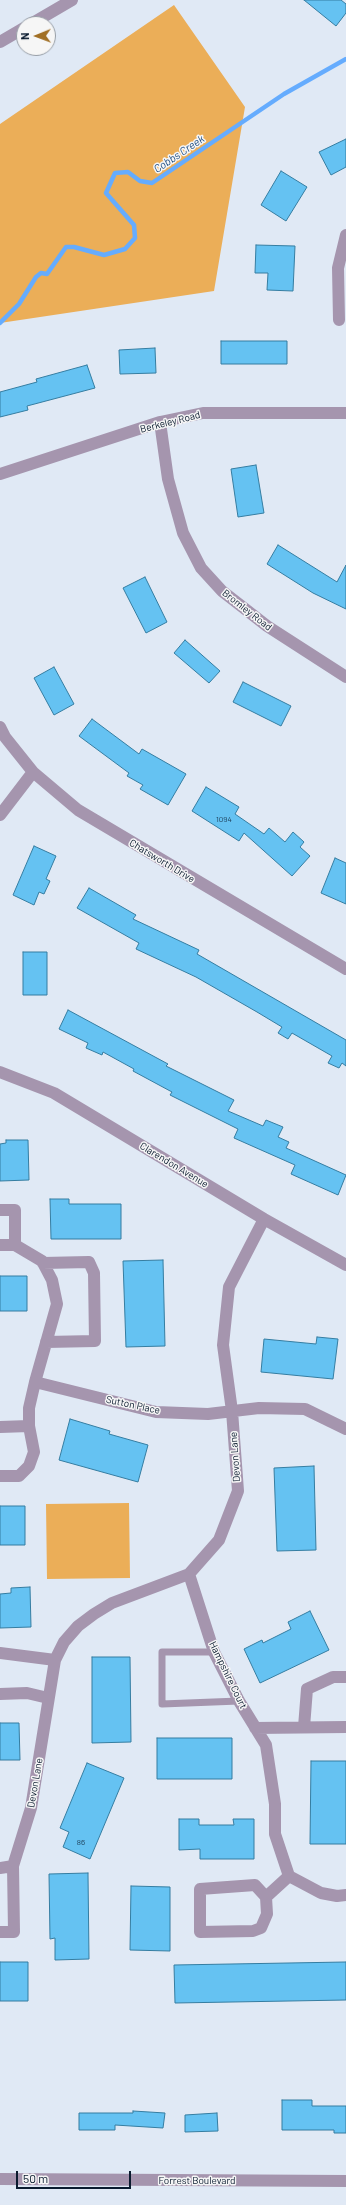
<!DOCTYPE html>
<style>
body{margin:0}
#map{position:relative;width:346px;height:2205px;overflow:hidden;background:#e0e9f5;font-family:Barlow,sans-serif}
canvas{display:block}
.north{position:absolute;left:16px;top:16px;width:40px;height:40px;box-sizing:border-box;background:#f6f6f6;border:1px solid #979ea6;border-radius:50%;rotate:269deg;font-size:11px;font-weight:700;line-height:16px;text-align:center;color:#091a2e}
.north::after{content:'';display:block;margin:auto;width:14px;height:18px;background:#a16f24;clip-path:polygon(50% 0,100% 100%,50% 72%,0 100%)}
.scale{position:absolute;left:16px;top:2171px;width:115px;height:18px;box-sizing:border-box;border:2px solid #091a2e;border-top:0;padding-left:5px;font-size:12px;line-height:14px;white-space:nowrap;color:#091a2e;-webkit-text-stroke:3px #f6f6f6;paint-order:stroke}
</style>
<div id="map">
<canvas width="346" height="2205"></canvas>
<div class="north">N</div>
<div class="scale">50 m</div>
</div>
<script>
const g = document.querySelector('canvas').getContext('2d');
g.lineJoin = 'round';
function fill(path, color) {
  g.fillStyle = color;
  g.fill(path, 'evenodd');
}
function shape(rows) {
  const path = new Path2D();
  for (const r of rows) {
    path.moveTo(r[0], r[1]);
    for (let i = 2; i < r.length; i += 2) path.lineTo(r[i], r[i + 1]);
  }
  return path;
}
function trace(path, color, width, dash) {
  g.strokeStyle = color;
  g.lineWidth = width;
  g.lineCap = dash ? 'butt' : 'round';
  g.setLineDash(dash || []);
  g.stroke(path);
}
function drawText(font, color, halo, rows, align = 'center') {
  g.font = font + ' Barlow,sans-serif';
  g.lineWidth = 3;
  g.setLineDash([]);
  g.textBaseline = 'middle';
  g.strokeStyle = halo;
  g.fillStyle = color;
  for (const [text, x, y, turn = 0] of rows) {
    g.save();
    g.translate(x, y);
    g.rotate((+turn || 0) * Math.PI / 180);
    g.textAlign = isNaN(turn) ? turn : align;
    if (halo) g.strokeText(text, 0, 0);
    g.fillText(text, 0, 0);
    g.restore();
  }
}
fill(shape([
 [174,5,245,107,214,291,0,323,0,124],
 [129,1503,130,1578,47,1579,46,1504]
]), '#ebae58');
trace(shape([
 [0,323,19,304,36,277,41,273,47,274,66,247,74,247,104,255,125,249,135,238,134,225,106,193,115,173,128,172,140,181,152,183,284,94,346,59]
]), '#65acfe', 4.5);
const building = shape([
 [304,0,341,0,346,4,346,13,336,26,304,0],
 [346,139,346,167,331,175,319,152,346,139],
 [281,171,307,187,286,221,261,205,281,171],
 [256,245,295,246,293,291,267,290,268,273,255,273,256,245],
 [221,341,287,341,287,364,221,364,221,341],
 [155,348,156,373,120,374,119,350,155,348],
 [87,365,95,388,27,406,28,410,0,417,0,392,37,382,36,379,87,365],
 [256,465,264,513,238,517,231,469,256,465],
 [278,545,337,582,346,565,346,609,313,593,267,564,278,545],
 [145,577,167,622,146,633,123,588,145,577],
 [185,640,220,671,209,683,174,653,185,640],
 [54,667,74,704,54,715,34,678,54,667],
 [243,682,291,706,281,726,233,702,243,682],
 [92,719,139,754,142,749,186,774,168,805,140,789,143,785,127,776,129,773,79,736,92,719],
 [206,787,239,807,235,814,264,834,269,828,285,842,293,832,304,842,300,847,310,856,292,876,244,833,239,841,192,811,206,787],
 [34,846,56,856,46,879,50,881,44,894,39,892,34,905,13,895,34,846],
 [335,858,346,863,346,904,321,893,335,858],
 [89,888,136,915,133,919,199,950,197,954,346,1040,346,1066,342,1063,339,1068,328,1063,332,1056,292,1033,288,1039,278,1033,282,1027,257,1012,196,977,136,949,139,943,77,908,89,888],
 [23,952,47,952,47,995,23,995,23,952],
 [68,1010,168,1064,166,1066,234,1100,228,1111,263,1126,266,1120,283,1127,278,1137,289,1142,286,1148,346,1175,338,1195,291,1174,295,1165,234,1138,238,1129,170,1095,172,1092,133,1071,134,1069,103,1052,102,1055,86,1048,88,1043,59,1029,68,1010],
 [6,1140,28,1140,29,1180,0,1181,0,1144,6,1143,6,1140],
 [50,1199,69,1199,69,1204,121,1204,121,1239,51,1239,50,1199],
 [163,1260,165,1346,126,1347,123,1261,163,1260],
 [0,1276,27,1276,27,1311,0,1311,0,1276],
 [317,1337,338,1339,333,1379,261,1372,264,1339,316,1344,317,1337],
 [70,1419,110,1431,109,1434,148,1445,138,1482,59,1460,70,1419],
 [314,1466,316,1550,277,1551,274,1468,314,1466],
 [0,1506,25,1506,25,1545,0,1545,0,1506],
 [30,1587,31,1627,0,1628,0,1594,11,1593,11,1588,30,1587],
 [310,1611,329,1650,260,1683,244,1649,262,1640,263,1643,291,1629,288,1622,310,1611],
 [92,1657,130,1657,131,1742,92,1743,92,1657],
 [0,1723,19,1723,20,1760,0,1760,0,1723],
 [157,1738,232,1738,232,1779,157,1779,157,1738],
 [311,1761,346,1761,346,1844,310,1844,311,1761],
 [87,1763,124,1778,90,1859,63,1847,69,1832,60,1828,87,1763],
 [179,1819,199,1819,199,1825,234,1825,233,1819,254,1819,254,1859,200,1859,200,1849,179,1850,179,1819],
 [88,1873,89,1959,55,1960,55,1938,50,1939,49,1874,88,1873],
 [131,1886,170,1887,170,1951,130,1950,131,1886],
 [0,1962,28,1962,28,2001,0,2001,0,1962],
 [346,1962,346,2000,175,2003,174,1965,346,1962],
 [282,2100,312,2100,312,2106,346,2106,346,2133,334,2133,334,2130,282,2130,282,2100],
 [133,2111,165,2113,163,2128,115,2125,115,2130,79,2130,79,2113,133,2113,133,2111],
 [217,2113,218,2131,185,2132,185,2115,217,2113]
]);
fill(building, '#65c2f2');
trace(building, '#357da1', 1);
trace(shape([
 [214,1652,162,1652,162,1704,239,1701]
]), '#a595ae', 7);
trace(shape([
 [31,24,72,0],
 [0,42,24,28],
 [339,320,338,268,346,235],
 [160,422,168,479,183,533,201,568,222,591,267,626,346,677],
 [0,474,160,422,203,413,346,413],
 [0,727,5,737,33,772,78,810,346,969],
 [0,815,33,772],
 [0,1072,54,1093,264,1219,346,1265],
 [0,1210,15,1210,15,1245],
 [0,1245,15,1245,42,1261,52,1280,57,1304,35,1382,156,1412,208,1414,259,1408,305,1409,346,1429],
 [43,1263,89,1262,94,1273,95,1341,46,1342],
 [0,1427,29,1426],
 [0,1476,19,1476,29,1466,34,1452,29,1426,29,1408,35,1382],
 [189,1574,214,1652,239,1701,266,1745,275,1804,275,1834,289,1876,266,1897,267,1914,261,1928,253,1931,200,1932,200,1889,255,1885,266,1897],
 [0,1653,55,1660],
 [0,1694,27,1693,48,1698],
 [304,1727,307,1689,333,1677,346,1677],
 [255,1728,346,1727],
 [0,1868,13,1866],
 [289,1876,321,1893,337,1896,346,1895],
 [0,1932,14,1932,13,1866,31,1808,55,1660,64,1642,78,1626,94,1614,112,1603,189,1574,219,1540,238,1491,232,1411,223,1345,229,1287,264,1219],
 [0,2179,346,2181]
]), '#a595ae', 12);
drawText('8px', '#20445f', null, [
 ["1094",224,819],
 ["86",81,1842]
]);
drawText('10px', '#091a2e', '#f6f6f6', [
 ["Berkeley Road",170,422,-14],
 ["Bromley Road",247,610,38],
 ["Chatsworth Drive",162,861,31],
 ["Clarendon Avenue",174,1165,31],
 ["Sutton Place",133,1405,12],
 ["Devon Lane",235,1457,-94],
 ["Hampshire Court",228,1675,64],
 ["Devon Lane",35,1783,-80],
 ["Forrest Boulevard",197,2181]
]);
drawText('italic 11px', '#1c4c81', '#f6f6f6', [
 ["Cobbs Creek",179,154,-34]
]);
</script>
